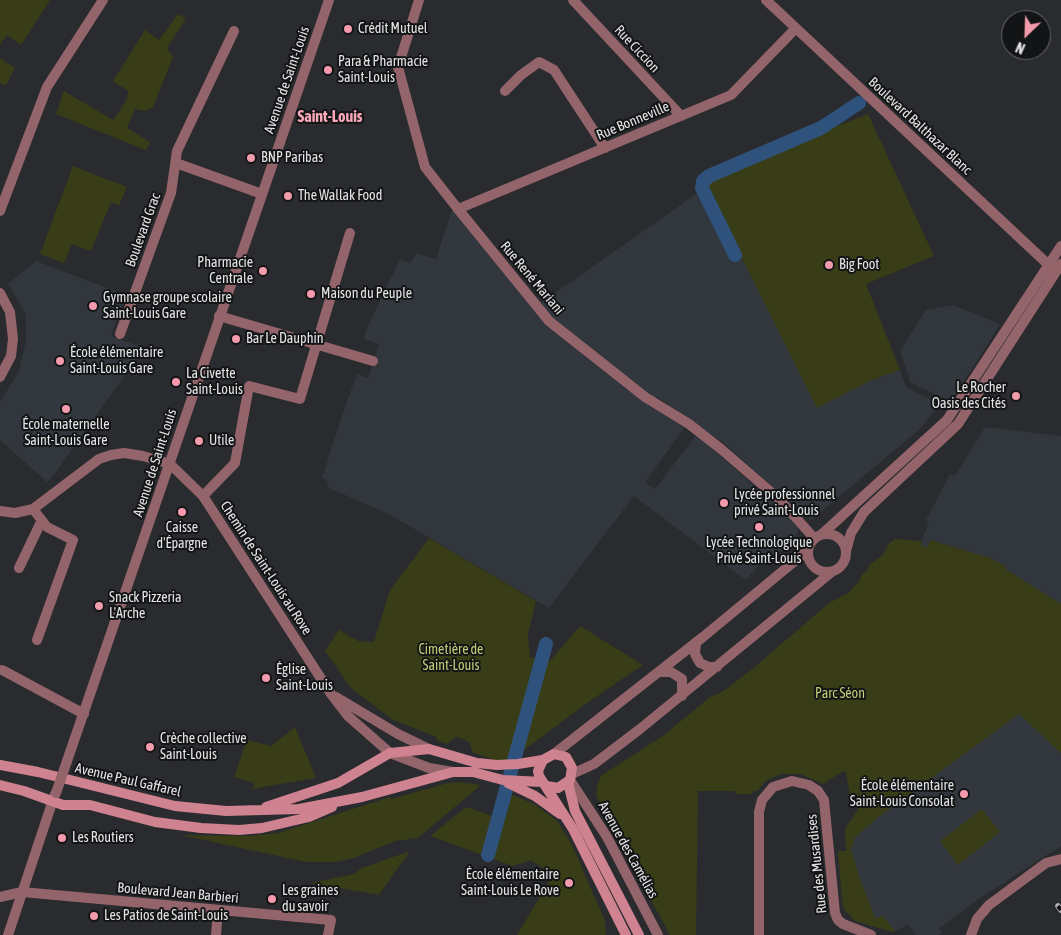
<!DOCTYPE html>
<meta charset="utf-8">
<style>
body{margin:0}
#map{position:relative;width:1061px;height:935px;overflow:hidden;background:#292b2e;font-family:"Asap Condensed",sans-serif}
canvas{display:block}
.north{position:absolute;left:1001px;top:10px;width:50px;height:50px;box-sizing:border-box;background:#131415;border:1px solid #666769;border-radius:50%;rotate:204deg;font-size:14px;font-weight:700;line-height:20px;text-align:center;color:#e3e4e6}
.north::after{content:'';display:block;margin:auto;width:18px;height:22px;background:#f39aac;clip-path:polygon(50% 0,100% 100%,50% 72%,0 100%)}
</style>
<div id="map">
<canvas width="1061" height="935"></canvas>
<div class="north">N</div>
</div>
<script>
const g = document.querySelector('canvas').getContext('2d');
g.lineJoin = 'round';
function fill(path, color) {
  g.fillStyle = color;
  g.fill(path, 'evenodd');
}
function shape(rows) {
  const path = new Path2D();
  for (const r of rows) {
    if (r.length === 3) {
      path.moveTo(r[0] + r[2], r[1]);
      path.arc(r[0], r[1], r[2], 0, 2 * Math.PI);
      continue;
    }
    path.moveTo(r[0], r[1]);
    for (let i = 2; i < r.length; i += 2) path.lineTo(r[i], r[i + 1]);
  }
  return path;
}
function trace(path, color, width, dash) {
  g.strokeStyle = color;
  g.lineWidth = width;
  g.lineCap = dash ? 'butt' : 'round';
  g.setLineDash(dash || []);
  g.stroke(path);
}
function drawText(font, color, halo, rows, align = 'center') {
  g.font = font + ' "Asap Condensed",sans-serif';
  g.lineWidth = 4;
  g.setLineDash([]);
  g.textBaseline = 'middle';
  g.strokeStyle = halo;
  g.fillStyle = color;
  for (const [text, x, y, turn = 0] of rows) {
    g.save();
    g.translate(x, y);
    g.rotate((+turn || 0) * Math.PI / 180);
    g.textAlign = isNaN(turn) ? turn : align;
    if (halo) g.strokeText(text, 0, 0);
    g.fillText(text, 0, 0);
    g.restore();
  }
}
fill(shape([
 [706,187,817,407,872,380,900,370,906,387,940,405,919,430,811,520,721,441,657,397,654,401,652,399,538,305],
 [453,207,544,321,624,388,686,426,645,482,655,489,696,435,791,518,798,528,797,535,765,565,759,565,746,580,634,496,549,608,389,514,329,488,326,479,322,478,344,410,357,374,368,378,379,344,364,339,366,330,400,259,410,263,417,253,436,259],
 [36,261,126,295,111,336,144,348,54,475,47,482,0,440,0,402,19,371,26,340,26,315,8,284],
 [953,305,1000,324,951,402,910,382,900,351,926,310],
 [985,427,1061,436,1061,604,1007,570,1004,565,990,558,931,540,928,548,920,545,929,522,926,520,950,474,955,476],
 [955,664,1024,717,1061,753,1061,846,980,898,939,928,942,932,938,935,916,935,908,925,892,932,855,921,843,908,838,851,846,851,845,829]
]), '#31373d');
fill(shape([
 [0,0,50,0,21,45,7,35,0,45],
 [178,14,186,18,167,48,173,57,153,107,145,111,135,109,127,128,150,142,146,150,56,114,64,91,113,120,127,99,128,91,113,81,145,30,159,40],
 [0,58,15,68,6,85,0,83],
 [868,114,934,256,866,284,900,370,872,380,817,408,704,183,760,156],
 [73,166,127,187,119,205,111,202,91,251,72,244,64,263,40,254],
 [429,538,536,601,528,634,530,657,549,662,580,626,643,665,587,703,519,754,506,761,494,760,472,752,470,743,461,738,455,737,447,744,436,740,437,737,393,720,351,688,325,651,339,630,358,641,374,642,390,590],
 [896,539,922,541,921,545,928,548,930,540,990,558,1004,565,1007,570,1061,604,1061,753,1019,714,877,818,855,838,851,849,861,882,876,919,882,915,895,931,892,932,855,921,843,908,838,851,846,851,845,829,862,804,850,796,846,772,843,771,823,784,800,774,780,774,766,781,757,791,752,791,752,794,735,794,735,791,698,791,696,935,670,935,623,849,596,795,598,782,602,775,663,736,710,697,722,692,750,671,829,603,848,593,861,579,860,577,869,568,868,567,883,554,890,542],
 [295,727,316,778,252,789,254,783,234,777,247,740,271,746],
 [459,782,481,785,418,838,395,841,354,858,336,862,306,862,180,835,248,836,278,833,390,797,391,799,448,783],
 [508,793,534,804,557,821,572,845,605,921,606,935,517,935,553,875,531,860,513,866,430,836,466,807,501,819],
 [982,809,1000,832,958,865,940,841],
 [410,851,379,895,310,883,354,874,362,868]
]), '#383d17');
trace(shape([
 [735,255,702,188,703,181,709,176,821,128,859,103],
 [488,855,546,644]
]), '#2f527c', 14);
trace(shape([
 [458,209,549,321,645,397,689,424,721,449,779,499,814,538]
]), '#94646b', 10);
trace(shape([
 [419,0,398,67,425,167,458,209,731,95,796,28],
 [573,0,681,116],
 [766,0,1054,270],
 [505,91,521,75,539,62,554,70,605,148],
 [176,163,262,194],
 [0,211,47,87,103,0],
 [0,293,10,312,13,339,11,356,0,377],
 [219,316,373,361],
 [120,334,171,193,177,151,234,31],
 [203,496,235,463,249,386,300,399,350,233],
 [33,509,47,527,73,540,37,640],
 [0,511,15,513,33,509,99,459,111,455,124,453,143,456,170,464],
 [19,568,41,522],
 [2,670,84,714],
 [570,780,607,837,658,935],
 [0,897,22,892,331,920,328,935],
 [216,935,218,910],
 [759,935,759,812,762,800,773,787,792,781,809,785,818,791,824,800,835,913,838,920,843,924,871,935],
 [971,935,977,919,989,905,1046,863,1061,859]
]), '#94646b', 10);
trace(shape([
 [170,464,203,496,331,694,348,716,390,753,429,768,453,772],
 [827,553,19],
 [821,535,947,420,1061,246],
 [846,551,851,533,864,512,958,424,1061,264],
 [696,642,695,654,700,663,709,667,717,667],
 [660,672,671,672,682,679,682,696],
 [336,697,398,734,429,749],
 [554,754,703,637,807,551],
 [67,761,329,0],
 [572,774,594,764,640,729,833,571],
 [8,935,55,794]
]), '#94646b', 10);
trace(shape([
 [543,760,538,771,539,776,573,829,626,935],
 [0,765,38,772,175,806,226,811,299,809,362,797,453,772,473,772,503,780,542,782],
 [508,783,535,796,560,814],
 [568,783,575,811,639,935],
 [0,785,24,791,63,805,90,805,155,822,201,828,239,830,262,828,309,817,332,807],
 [266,807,338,783,390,753,429,749,477,763,497,765,518,764,543,760,554,754,566,757,572,768,570,780,558,788,547,786]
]), '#cf828f', 10);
const rail = shape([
 [1058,906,1061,910]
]);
trace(rail, '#b5b6b8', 5.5);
trace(rail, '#131415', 4, [11]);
trace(shape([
 [56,793,67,761]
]), '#94646b', 10);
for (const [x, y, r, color] of [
 [348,29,5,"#f39aac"],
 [328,70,5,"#f39aac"],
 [251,158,5,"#f39aac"],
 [288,196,5,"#f39aac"],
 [829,265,5,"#f39aac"],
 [263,271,5,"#f39aac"],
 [311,294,5,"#f39aac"],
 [93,306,5,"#f39aac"],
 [236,339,5,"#f39aac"],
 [60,361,5,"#f39aac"],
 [176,382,5,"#f39aac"],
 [1016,396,5,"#f39aac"],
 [66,409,5,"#f39aac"],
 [199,441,5,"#f39aac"],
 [724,503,5,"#f39aac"],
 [182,512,5,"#f39aac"],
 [759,527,5,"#f39aac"],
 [99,606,5,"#f39aac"],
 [266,678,5,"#f39aac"],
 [150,747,5,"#f39aac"],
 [964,794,5,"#f39aac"],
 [62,838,5,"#f39aac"],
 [569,883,5,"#f39aac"],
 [272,899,5,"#f39aac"],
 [94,916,5,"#f39aac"]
]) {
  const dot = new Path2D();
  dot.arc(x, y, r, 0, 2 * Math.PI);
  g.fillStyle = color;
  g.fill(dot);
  trace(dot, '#131415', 2);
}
drawText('14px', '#e3e4e6', '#131415', [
 ["Crédit Mutuel",358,29],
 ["Para & Pharmacie",338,62],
 ["Saint-Louis",338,78],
 ["BNP Paribas",261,158],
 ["The Wallak Food",298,196],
 ["Pharmacie",253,263,"right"],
 ["Centrale",253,279,"right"],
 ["Big Foot",839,265],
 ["Maison du Peuple",321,294],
 ["Gymnase groupe scolaire",103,298],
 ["Saint-Louis Gare",103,314],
 ["Bar Le Dauphin",246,339],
 ["École élémentaire",70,353],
 ["Saint-Louis Gare",70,369],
 ["La Civette",186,374],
 ["Saint-Louis",186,390],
 ["Le Rocher",1006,388,"right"],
 ["Oasis des Cités",1006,404,"right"],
 ["École maternelle",66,425,"center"],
 ["Saint-Louis Gare",66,441,"center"],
 ["Utile",209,441],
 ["Lycée professionnel",734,495],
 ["privé Saint-Louis",734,511],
 ["Caisse",182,528,"center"],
 ["d'Épargne",182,544,"center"],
 ["Lycée Technologique",759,543,"center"],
 ["Privé Saint-Louis",759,559,"center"],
 ["Snack Pizzeria",109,598],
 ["L'Arche",109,614],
 ["Église",276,670],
 ["Saint-Louis",276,686],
 ["Crèche collective",160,739],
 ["Saint-Louis",160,755],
 ["École élémentaire",954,786,"right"],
 ["Saint-Louis Consolat",954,802,"right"],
 ["Les Routiers",72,838],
 ["École élémentaire",559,875,"right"],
 ["Saint-Louis Le Rove",559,891,"right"],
 ["Les graines",282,891],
 ["du savoir",282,907],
 ["Les Patios de Saint-Louis",104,916]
], 'left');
drawText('14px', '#e3e4e6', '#131415', [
 ["Rue Ciccion",637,49,47],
 ["Avenue de Saint-Louis",287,80,-71],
 ["Rue Bonneville",633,121,-23],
 ["Boulevard Balthazar Blanc",920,126,43],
 ["Boulevard Grac",143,230,-70],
 ["Rue René Mariani",532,278,50],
 ["Avenue de Saint-Louis",155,463,-72],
 ["Chemin de Saint-Louis au Rove",266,568,57],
 ["Avenue Paul Gaffarel",128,780,13],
 ["Avenue des Camélias",628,850,61],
 ["Rue des Musardises",817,864,-96],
 ["Boulevard Jean Barbieri",178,893,5]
]);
drawText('14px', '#c1cd77', '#131415', [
 ["Cimetière de",451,650],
 ["Saint-Louis",451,666],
 ["Parc Séon",840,694]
]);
drawText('bold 16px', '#faa7b7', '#131415', [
 ["Saint-Louis",330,117]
]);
</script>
